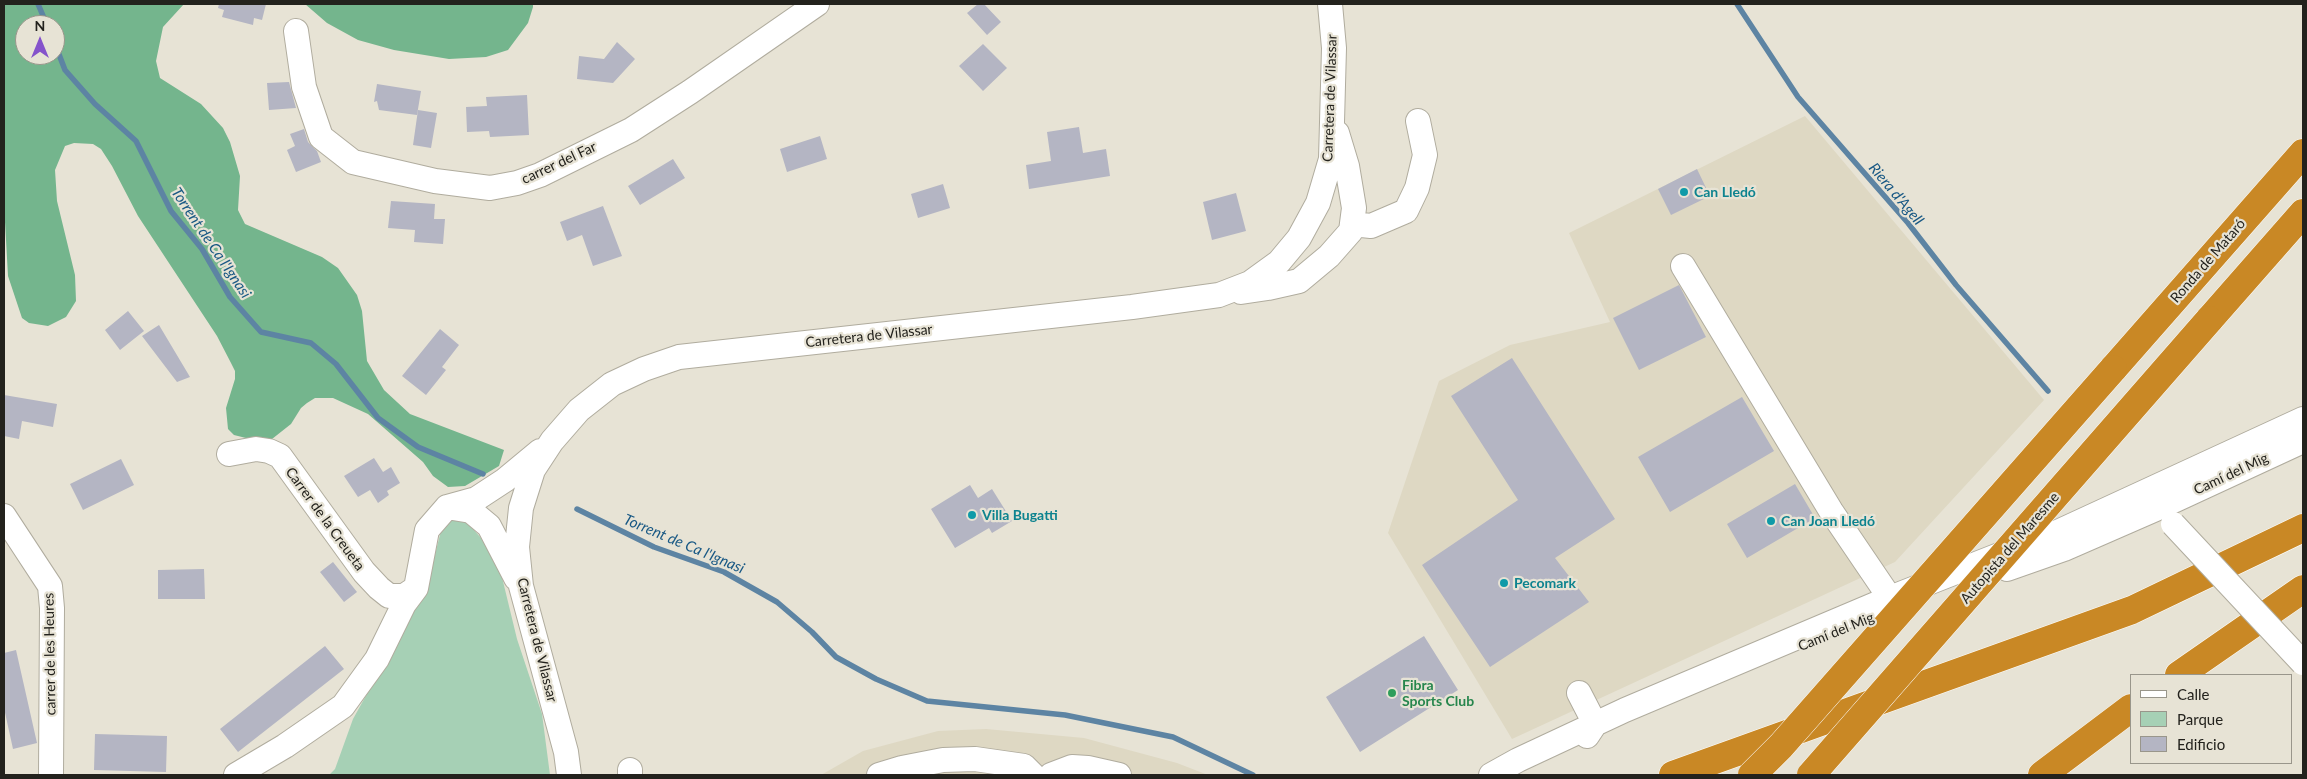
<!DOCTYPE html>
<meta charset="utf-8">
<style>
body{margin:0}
#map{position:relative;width:2307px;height:779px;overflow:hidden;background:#e7e3d5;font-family:Lato,sans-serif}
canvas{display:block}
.frame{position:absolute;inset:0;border:5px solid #23221d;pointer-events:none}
.legend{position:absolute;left:2130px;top:674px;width:162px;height:90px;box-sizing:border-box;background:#e7e3d5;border:1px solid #99968b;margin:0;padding:6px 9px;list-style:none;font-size:15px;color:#23221d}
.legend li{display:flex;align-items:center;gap:10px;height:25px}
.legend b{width:25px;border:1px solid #99968b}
.north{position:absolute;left:15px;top:15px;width:50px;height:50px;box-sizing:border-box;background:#e7e3d5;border:1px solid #99968b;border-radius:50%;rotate:0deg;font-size:14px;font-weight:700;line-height:20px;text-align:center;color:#23221d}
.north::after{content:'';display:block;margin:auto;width:18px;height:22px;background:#8553cb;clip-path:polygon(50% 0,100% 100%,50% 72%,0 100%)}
</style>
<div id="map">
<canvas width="2307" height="779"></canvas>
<div class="frame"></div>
<ul class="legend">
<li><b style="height:6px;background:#fff"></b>Calle</li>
<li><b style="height:14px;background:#a6d0b5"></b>Parque</li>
<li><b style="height:14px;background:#b4b5c3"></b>Edificio</li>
</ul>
<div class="north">N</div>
</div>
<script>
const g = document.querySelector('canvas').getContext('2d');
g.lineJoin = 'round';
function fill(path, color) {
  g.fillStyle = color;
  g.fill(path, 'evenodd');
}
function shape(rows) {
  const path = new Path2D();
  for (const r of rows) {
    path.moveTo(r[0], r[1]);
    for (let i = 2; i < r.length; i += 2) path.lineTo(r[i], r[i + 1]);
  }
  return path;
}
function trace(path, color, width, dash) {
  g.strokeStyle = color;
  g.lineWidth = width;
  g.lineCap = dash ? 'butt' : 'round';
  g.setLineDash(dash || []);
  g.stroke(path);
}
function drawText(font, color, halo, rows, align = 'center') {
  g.font = font + ' Lato,sans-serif';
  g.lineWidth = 4.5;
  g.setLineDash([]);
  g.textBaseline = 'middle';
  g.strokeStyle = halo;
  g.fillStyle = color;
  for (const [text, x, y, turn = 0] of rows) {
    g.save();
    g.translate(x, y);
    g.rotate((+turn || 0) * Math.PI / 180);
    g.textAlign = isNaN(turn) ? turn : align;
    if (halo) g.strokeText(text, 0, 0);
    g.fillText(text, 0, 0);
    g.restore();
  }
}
fill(shape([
 [1805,116,2044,400,1895,562,1512,739,1388,533,1439,381,1510,345,1610,322,1569,233],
 [986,729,1084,738,1177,763,1208,775,821,775,863,751,938,731]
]), '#ded8c3');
fill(shape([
 [452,517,466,521,481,538,500,569,517,639,542,714,550,775,329,775,335,769,353,719,427,586,442,527]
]), '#a6d0b5');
fill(shape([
 [4,4,184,4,163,27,156,61,160,78,201,104,223,128,230,142,240,176,238,210,245,224,322,257,338,268,357,295,362,311,367,361,384,390,410,414,504,450,499,466,465,486,448,487,433,476,423,462,368,414,333,398,315,398,307,403,301,408,291,424,272,439,254,440,234,435,228,429,226,408,235,379,235,371,231,363,217,336,138,216,112,166,101,149,93,144,74,143,65,146,55,170,57,201,75,275,76,301,66,317,48,326,29,323,22,318,8,276,4,204],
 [25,25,55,25,55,55,25,55],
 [305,4,533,4,533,7,528,23,508,50,486,57,449,59,394,50,358,40,327,23]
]), '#74b58d');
trace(shape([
 [38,4,47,25],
 [1737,4,1798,97,1908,223,1956,285,2048,391],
 [55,44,65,70,95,104,136,141,171,211,202,249,230,297,261,332,311,343,336,364,378,418,418,447,483,474],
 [577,509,654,547,724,572,777,602,812,632,836,657,876,679,927,701,1065,715,1173,737,1253,775]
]), '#5d84a3', 5.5);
fill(shape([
 [219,4,266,4,262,20,254,18,253,25,222,17,224,10,218,8],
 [978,4,984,4,1001,22,987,35,967,13],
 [617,42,635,59,613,83,577,79,579,56,604,59],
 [983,44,1007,68,983,91,959,66],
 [289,82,296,108,269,110,267,83],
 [377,84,421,91,417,115,379,110,377,101,374,102],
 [527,95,529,135,490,137,489,131,467,132,466,107,487,106,486,97],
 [418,110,437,113,431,148,413,145],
 [1079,127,1083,153,1106,149,1110,176,1029,189,1026,165,1051,161,1047,132],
 [304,129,308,142,317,151,321,162,296,172,287,150,295,146,290,134],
 [820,136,827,159,787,172,780,149],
 [673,159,685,178,640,205,628,186],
 [1697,169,1710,196,1671,215,1658,189],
 [943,184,950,208,918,218,911,194],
 [1236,193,1246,231,1212,240,1203,202],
 [391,201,435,204,434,219,445,219,443,244,414,242,415,230,388,228],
 [603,206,622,256,593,266,582,235,567,241,560,222],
 [1679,285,1706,337,1639,370,1613,318],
 [128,311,144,331,120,350,105,330],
 [159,325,190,377,177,382,142,336],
 [440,329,459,345,442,367,446,370,426,395,402,376],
 [1512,358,1615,519,1555,558,1589,602,1490,667,1422,565,1518,500,1451,396],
 [4,395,57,404,53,427,22,421,19,439,4,436],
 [1742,397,1774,451,1670,512,1638,457],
 [374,458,383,472,391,467,400,483,387,491,389,495,378,503,370,490,358,497,344,476],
 [121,459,134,485,83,510,70,484],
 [1795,484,1815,518,1747,558,1727,524],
 [970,485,978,498,992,489,1012,521,992,533,989,528,955,548,931,509],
 [333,562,357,592,344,602,320,572],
 [204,569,205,599,158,599,158,570],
 [1424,636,1458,690,1360,752,1326,697],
 [325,646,344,669,238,752,220,729],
 [16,650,37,743,13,749,4,708,4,653],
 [95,734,167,736,166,772,94,770]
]), '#b4b5c3');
const minor = shape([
 [296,31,304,87,321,137,353,162,435,181,490,188,517,183,540,175,631,130,690,92,817,4],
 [1352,224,1371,226,1406,211,1417,188,1425,155,1418,121],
 [1683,266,1831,511,1890,598],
 [1241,292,1268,288,1299,281,1329,256,1351,231,1354,208,1347,166,1337,133],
 [229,454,256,449,269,451,280,456,364,572,379,588,389,596,404,596,416,588],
 [447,507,476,499,505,480,540,451],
 [447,507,471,511,489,526,516,578],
 [4,516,50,586,52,608,51,775],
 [2007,569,2064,549,2158,508,2303,441],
 [1579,693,1595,724,1587,736],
 [236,775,285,746,343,706,377,659,404,604,416,588,427,530,447,507],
 [569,775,566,752,521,586,517,547,521,508,533,470,552,441,579,410,612,384,644,369,679,357,1132,307,1219,295,1250,283,1279,262,1299,238,1318,203,1331,159,1334,48,1330,4],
 [630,775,630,770],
 [879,775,902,768,943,760,975,759,1024,766,1033,775],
 [1051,775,1072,767,1088,768,1119,775],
 [1491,775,1518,760,1625,710,1890,598,2060,531,2303,419]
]);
const highway = shape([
 [2209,320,2303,213],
 [2113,369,2303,153],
 [2179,675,2303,589],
 [1673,775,2132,610,2303,528],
 [2042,775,2131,708]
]);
trace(minor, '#b0ac9e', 26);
trace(highway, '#fff', 29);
trace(minor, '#fff', 24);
trace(highway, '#c98825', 28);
const minorBridge = shape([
 [2173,524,2303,663]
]);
const highwayBridge = shape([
 [1752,775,1781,746,2113,369],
 [1811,775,2209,320]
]);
trace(minorBridge, '#b0ac9e', 26, []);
trace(highwayBridge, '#fff', 29, []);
trace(minorBridge, '#fff', 24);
trace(highwayBridge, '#c98825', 28);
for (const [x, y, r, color] of [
 [1684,192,5,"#0f9aa8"],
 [972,515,5,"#0f9aa8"],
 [1771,521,5,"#0f9aa8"],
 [1504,583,5,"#0f9aa8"],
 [1392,693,5,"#2e9e5b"]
]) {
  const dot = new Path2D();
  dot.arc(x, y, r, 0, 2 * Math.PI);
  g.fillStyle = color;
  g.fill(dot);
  trace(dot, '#e7e3d5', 2);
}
drawText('14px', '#23221d', '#e7e3d5', [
 ["Carretera de Vilassar",1330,98,-88],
 ["carrer del Far",559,163,-25],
 ["Ronda de Mataró",2208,261,-49],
 ["Carretera de Vilassar",869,336,-6],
 ["Camí del Mig",2231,474,-25],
 ["Carrer de la Creueta",325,519,54],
 ["Autopista del Maresme",2010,548,-49],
 ["Camí del Mig",1836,632,-22],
 ["Carretera de Vilassar",537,640,76],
 ["carrer de les Heures",50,654,-91]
]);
drawText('bold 14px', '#0d838f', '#e7e3d5', [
 ["Can Lledó",1694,192],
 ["Villa Bugatti",982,515],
 ["Can Joan Lledó",1781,521],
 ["Pecomark",1514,583]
], 'left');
drawText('bold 14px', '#27864d', '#e7e3d5', [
 ["Fibra",1402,685],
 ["Sports Club",1402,701]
], 'left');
drawText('italic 15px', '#185884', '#e7e3d5', [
 ["Riera d'Agell",1896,194,50],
 ["Torrent de Ca l'Ignasi",211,243,56],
 ["Torrent de Ca l'Ignasi",684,544,23]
]);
</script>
